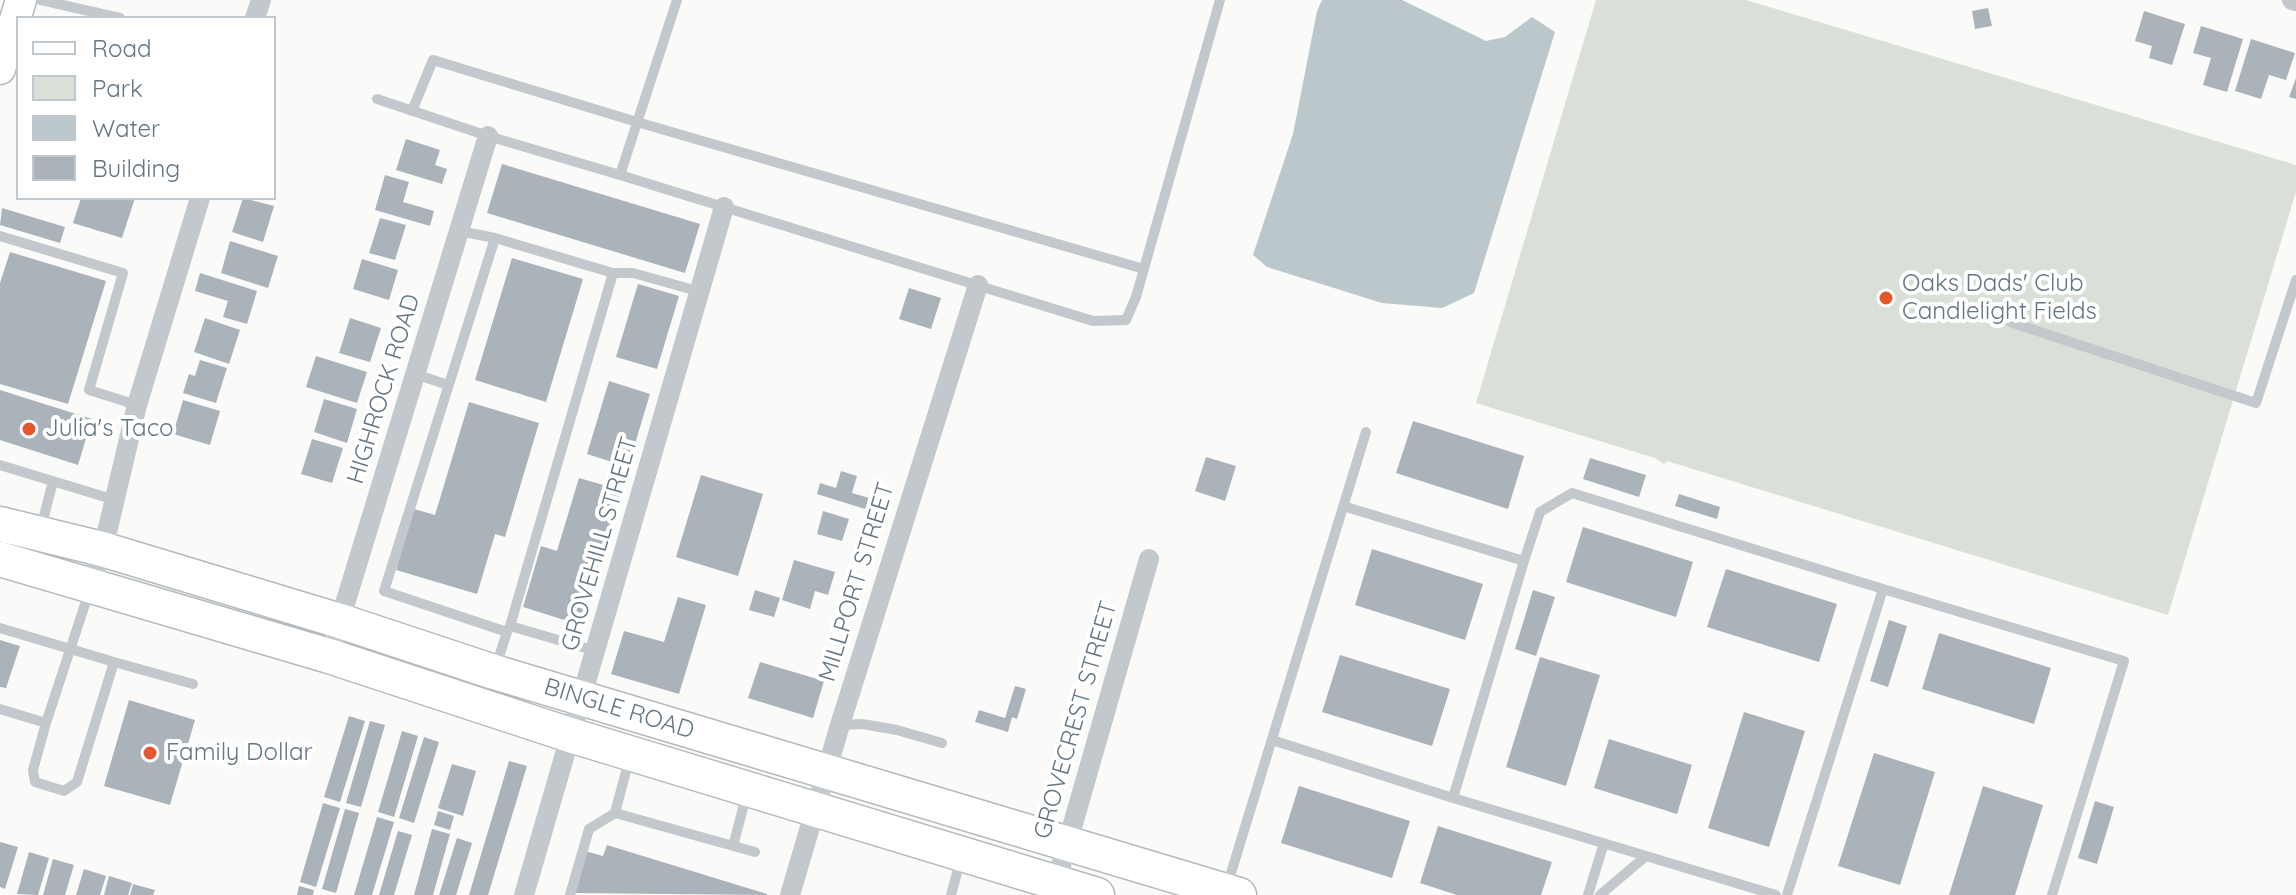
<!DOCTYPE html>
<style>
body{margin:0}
#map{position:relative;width:2296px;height:895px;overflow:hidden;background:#fafaf8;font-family:Quicksand,sans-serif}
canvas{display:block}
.legend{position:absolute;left:16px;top:16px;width:260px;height:184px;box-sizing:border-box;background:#fff;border:2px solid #c1c8cd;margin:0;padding:10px 14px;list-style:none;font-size:24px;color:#657683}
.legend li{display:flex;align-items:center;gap:16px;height:40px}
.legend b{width:40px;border:2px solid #c1c8cd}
</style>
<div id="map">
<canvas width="2296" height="895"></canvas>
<ul class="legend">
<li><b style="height:10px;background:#fff"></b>Road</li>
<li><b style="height:22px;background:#dadfd7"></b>Park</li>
<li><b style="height:22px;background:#bbc7cb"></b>Water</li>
<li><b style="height:22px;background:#aab3b9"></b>Building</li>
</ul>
</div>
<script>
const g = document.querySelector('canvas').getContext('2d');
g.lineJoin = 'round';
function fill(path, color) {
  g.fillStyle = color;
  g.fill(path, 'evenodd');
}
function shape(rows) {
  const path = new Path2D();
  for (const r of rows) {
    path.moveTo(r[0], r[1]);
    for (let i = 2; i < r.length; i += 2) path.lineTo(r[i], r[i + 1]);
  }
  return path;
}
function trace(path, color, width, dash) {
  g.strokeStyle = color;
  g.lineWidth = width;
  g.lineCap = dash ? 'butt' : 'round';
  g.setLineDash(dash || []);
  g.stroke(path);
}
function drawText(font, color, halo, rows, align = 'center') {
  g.font = font + ' Quicksand,sans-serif';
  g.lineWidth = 8;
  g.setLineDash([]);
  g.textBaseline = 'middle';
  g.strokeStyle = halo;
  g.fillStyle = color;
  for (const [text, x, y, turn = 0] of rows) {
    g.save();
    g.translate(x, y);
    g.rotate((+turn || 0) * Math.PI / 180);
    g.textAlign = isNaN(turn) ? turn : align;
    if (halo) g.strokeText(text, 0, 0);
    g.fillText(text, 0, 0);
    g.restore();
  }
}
fill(shape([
 [1596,0,1746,0,2296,165,2296,192,2168,615,1667,461,1664,464,1655,458,1476,403]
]), '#dadfd7');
fill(shape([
 [1322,0,1402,0,1486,41,1505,37,1532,17,1555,32,1474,293,1442,308,1382,303,1267,267,1253,255,1293,134,1317,11]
]), '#bbc7cb');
fill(shape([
 [1988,8,1992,26,1975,29,1972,11],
 [2144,11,2185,24,2172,65,2149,58,2152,46,2135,41],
 [2201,26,2243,39,2227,92,2203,85,2211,58,2193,53],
 [2251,39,2295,53,2286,80,2269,75,2261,99,2235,91],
 [2296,78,2296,99,2289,97],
 [406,139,440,150,435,165,447,169,442,184,396,170],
 [502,164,700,224,685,273,487,213],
 [385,175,409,182,403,202,434,211,430,226,375,210],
 [81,198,135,198,122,238,73,223],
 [243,198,274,206,263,242,232,232],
 [2,208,65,227,60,243,0,225],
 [380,218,406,225,395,260,369,253],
 [230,241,278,256,268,288,221,273],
 [10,252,106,281,68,404,0,384,0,283],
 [512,258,583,279,546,402,475,380],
 [362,259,398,270,389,300,353,289],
 [200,273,257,291,247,324,223,317,228,301,195,291],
 [638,284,679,296,657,369,616,357],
 [909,288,941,298,931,329,899,319],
 [205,318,240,330,229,364,194,352],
 [350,318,381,328,370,362,339,353],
 [316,356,367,372,357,403,306,387],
 [200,360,227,368,216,403,183,393,189,374,195,376],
 [609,381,650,394,628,467,587,454],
 [0,390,92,419,78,465,0,440],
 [324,399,357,409,347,443,314,432],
 [183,400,220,411,210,445,173,434],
 [469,402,539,423,505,537,495,534,477,594,396,570,414,509,435,515],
 [1413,421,1524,456,1508,509,1396,473],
 [312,439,343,448,332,483,301,474],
 [1206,457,1236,466,1225,501,1195,491],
 [1590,458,1646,475,1639,497,1583,479],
 [841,471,857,476,852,493,869,498,865,509,817,494,820,483,836,488],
 [701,475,763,494,738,576,676,557],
 [579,478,621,490,580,625,523,607,541,546,557,551],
 [1679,494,1720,507,1717,519,1675,506],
 [823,511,849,519,842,541,817,534],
 [1583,527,1693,562,1676,617,1566,582],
 [1372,549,1483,584,1465,640,1355,605],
 [794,560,835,572,828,595,815,591,810,609,782,600],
 [1726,569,1837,604,1819,662,1707,627],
 [755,590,780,598,774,617,749,610],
 [1533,590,1555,597,1536,656,1515,649],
 [678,597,706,605,679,694,611,674,624,631,664,642],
 [1889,620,1907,626,1888,687,1870,681],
 [1939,633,2051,668,2034,724,1922,689],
 [0,640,20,646,6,688,0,687],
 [1340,655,1450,689,1432,746,1322,712],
 [1540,657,1600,675,1566,786,1506,767],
 [760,662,824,681,813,718,748,698],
 [1015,686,1026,689,1017,719,1012,717,1008,732,975,722,979,710,1005,718],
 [129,700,195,720,170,805,104,786],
 [1744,712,1805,731,1769,847,1708,828],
 [349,716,365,721,340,802,324,797],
 [370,721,385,725,361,807,346,803],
 [402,731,418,736,394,817,378,812],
 [424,737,439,742,414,823,399,818],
 [1609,739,1692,765,1677,814,1594,788],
 [1874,753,1935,772,1900,885,1838,866],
 [509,761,527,766,488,895,469,895],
 [452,764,476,771,463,816,438,808],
 [1299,786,1410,821,1392,878,1281,843],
 [1983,786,2043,805,2015,895,1949,895],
 [2095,801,2114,807,2097,864,2078,858],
 [323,803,340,808,316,887,300,882],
 [345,809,359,813,336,893,322,889],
 [438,811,454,816,450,830,434,825],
 [377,817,394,822,372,895,354,895],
 [1438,826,1552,862,1541,895,1457,895,1420,883],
 [432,829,450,834,433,895,414,895],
 [398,831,412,835,394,895,379,895],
 [457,838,472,843,456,895,439,895],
 [0,842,18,847,5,889,0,887],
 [607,845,767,894,767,895,572,893,585,851,603,856],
 [29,852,49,858,38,895,17,894],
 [53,859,74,865,65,895,43,895],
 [84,869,106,876,100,895,76,895],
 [109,876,132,883,128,895,104,895],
 [133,884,155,890,153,895,130,895],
 [299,886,314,890,313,895,297,895]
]), '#aab3b9');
const secondary = shape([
 [0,69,21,0]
]);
const primary = shape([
 [0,524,102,549,340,621,494,672,1239,895],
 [0,559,329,656,570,735,1097,895]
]);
trace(secondary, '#b3babf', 33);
trace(primary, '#b5babe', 37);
trace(shape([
 [41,0,120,18],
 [677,0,620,175,1093,321,1126,320,1136,297,1220,0],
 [377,99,488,136,620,175],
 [412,111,433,60,637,122,1144,269],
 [459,231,495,238],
 [0,236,123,273,89,390,137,405],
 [613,273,633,273,701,292],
 [2010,322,2256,403,2296,280],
 [415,374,448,385],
 [0,465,115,500],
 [41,528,53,481],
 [1524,561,1540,512,1572,493,1883,589,1787,895],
 [1883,589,2124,661,2052,895],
 [510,626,507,632,384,591,495,238,613,273,510,626,596,651],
 [0,628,114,662],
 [496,666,507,632],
 [0,709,46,723,89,592],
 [46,723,33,770,35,782,64,791,77,782,114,662,193,684],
 [840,725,862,724,897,730,942,743],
 [1272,740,1453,798,1524,561,1343,506],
 [1453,798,1776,895],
 [615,813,755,852],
 [733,846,747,793],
 [1227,886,1366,432],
 [570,895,589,829,615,813,629,760],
 [951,895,961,858],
 [1588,895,1604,843],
 [1600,895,1646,856]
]), '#c3c8cc', 10);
trace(shape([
 [2292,0,2296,1],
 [255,18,261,0],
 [91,584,108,528,137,405,200,198],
 [329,656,488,136],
 [1054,890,1149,559],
 [524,895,724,207],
 [790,895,840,725,978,285]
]), '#c3c8cc', 20);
trace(secondary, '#fff', 30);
trace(primary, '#fff', 34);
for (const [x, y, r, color] of [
 [1886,298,8,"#e4572e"],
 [29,429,8,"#e4572e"],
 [150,753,8,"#e4572e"]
]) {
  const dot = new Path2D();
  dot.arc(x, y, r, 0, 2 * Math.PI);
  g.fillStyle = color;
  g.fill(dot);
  trace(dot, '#fff', 3);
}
drawText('24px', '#657683', '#fff', [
 ["Oaks Dads' Club",1902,284],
 ["Candlelight Fields",1902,312],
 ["Julia's Taco",45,429],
 ["Family Dollar",166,753]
], 'left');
drawText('24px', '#657683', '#fff', [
 ["HIGHROCK ROAD",384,389,-73],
 ["GROVEHILL STREET",600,544,-74],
 ["MILLPORT STREET",857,582,-73],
 ["BINGLE ROAD",619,709,17],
 ["GROVECREST STREET",1076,720,-74]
]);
</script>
